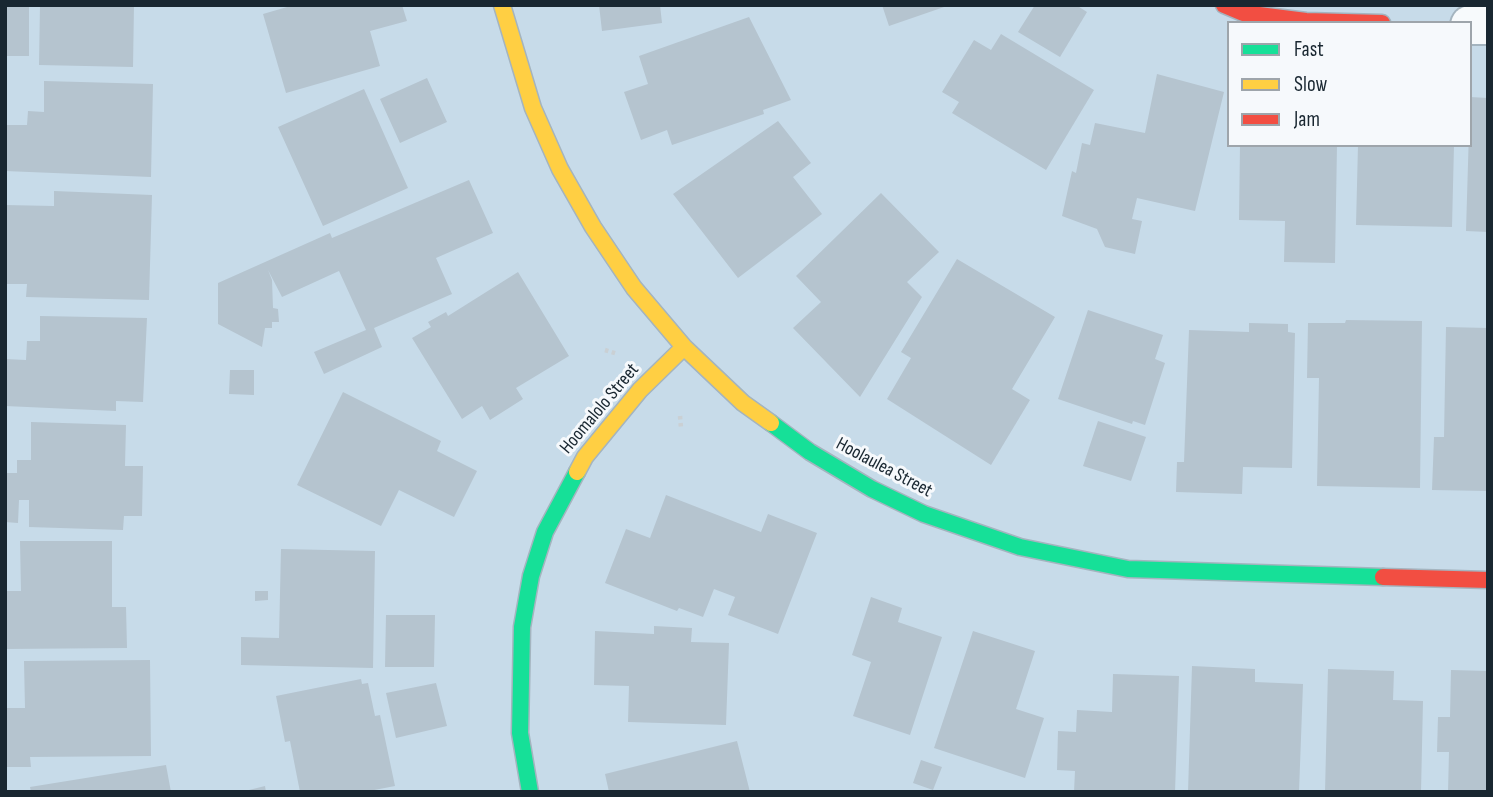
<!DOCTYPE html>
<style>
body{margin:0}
#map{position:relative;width:1493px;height:797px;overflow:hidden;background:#c7dbe9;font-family:"Sofia Sans Condensed",sans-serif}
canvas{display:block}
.frame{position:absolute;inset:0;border:7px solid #192731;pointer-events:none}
.legend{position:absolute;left:1227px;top:21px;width:245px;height:126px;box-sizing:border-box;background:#f6f9fc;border:2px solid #9ea5ab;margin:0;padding:9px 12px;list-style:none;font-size:21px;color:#192731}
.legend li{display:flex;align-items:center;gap:14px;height:35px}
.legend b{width:35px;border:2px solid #9ea5ab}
</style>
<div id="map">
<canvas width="1493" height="797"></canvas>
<div class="frame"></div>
<ul class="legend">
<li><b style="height:9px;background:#16e098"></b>Fast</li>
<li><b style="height:9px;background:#ffcf43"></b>Slow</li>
<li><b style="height:9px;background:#f24e42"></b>Jam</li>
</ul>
</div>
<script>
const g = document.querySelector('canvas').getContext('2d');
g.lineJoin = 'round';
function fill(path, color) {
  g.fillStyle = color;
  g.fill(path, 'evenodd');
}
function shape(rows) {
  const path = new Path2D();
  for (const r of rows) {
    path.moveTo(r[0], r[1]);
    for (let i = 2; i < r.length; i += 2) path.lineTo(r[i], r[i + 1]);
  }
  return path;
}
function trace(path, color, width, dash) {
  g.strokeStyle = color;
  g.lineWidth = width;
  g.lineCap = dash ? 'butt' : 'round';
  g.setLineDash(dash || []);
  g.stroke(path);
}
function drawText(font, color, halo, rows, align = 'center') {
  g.font = font + ' "Sofia Sans Condensed",sans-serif';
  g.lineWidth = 6;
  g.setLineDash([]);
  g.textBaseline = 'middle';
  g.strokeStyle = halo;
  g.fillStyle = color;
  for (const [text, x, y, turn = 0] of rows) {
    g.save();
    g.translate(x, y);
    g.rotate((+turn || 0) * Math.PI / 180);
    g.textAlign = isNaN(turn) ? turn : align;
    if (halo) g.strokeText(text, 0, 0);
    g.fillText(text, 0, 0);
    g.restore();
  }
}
fill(shape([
 [40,5,134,5,133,67,39,65],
 [294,5,402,5,407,21,370,31,380,66,286,93,263,14],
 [599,5,660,5,662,23,602,31],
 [882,5,947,5,947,6,889,26],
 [1035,5,1076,5,1087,12,1060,57,1018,32],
 [5,6,29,7,29,56,5,56],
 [749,17,791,100,763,110,764,114,672,145,667,130,641,140,624,92,648,84,639,56],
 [1001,34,1094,90,1046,170,952,113,959,102,942,92,974,40,991,50],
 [1157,74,1224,92,1195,211,1137,198,1132,219,1142,221,1135,254,1105,247,1097,229,1062,216,1072,171,1076,173,1082,143,1090,145,1095,123,1145,133],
 [427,78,447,122,400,143,380,99],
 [44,81,153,84,151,177,5,171,5,125,27,125,28,111,44,112],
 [364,89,408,188,323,226,278,127],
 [1470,97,1488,98,1488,232,1466,231],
 [778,121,811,163,793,177,822,214,738,278,673,194],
 [1240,145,1337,145,1335,263,1284,262,1285,221,1239,220],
 [1358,145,1454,145,1452,227,1356,225],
 [469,180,493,233,436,258,452,294,374,328,382,347,324,374,314,352,366,330,339,271,282,297,268,270,272,280,273,308,278,309,279,322,272,322,272,328,265,328,262,347,218,324,218,283,330,233,332,238],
 [54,191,152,195,149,300,26,297,27,284,5,284,5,205,54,206],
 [881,193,939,252,907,282,922,297,860,397,793,328,821,302,796,276],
 [957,259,1055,317,1012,389,1030,400,991,465,887,399,911,358,901,352],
 [518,272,569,356,516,388,523,399,490,420,482,406,462,419,412,338,431,327,428,322,446,312,448,316],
 [1088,310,1163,335,1155,359,1165,363,1145,425,1133,421,1132,424,1058,399],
 [40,316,147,318,143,402,116,401,116,411,5,406,5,359,26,360,27,341,40,341],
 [1346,320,1422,321,1420,488,1317,486,1319,378,1307,378,1308,323,1345,323],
 [1249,323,1288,324,1288,332,1295,333,1292,468,1243,467,1242,494,1176,492,1177,462,1184,462,1189,330,1249,332],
 [1446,327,1488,328,1488,491,1432,490,1434,437,1444,437],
 [230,370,254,370,254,395,229,394],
 [343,392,441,441,437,451,477,471,454,517,399,490,381,526,297,485],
 [1098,421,1146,437,1131,481,1083,466],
 [31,422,126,425,125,466,143,466,142,516,124,516,123,530,29,527,29,500,19,500,18,523,5,522,5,473,17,473,17,460,31,460],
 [666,495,761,532,768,514,817,533,778,634,728,615,735,597,714,589,703,617,679,608,677,611,605,583,626,529,650,538],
 [20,541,112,541,112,607,126,607,127,648,5,649,5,591,21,591],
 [281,549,375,551,373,668,241,665,241,637,279,638],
 [255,591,268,591,268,600,255,601],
 [871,597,902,608,898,622,942,637,910,735,853,716,871,662,852,655],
 [386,615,435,615,434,667,385,667],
 [654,626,692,628,691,642,729,643,726,725,628,722,629,686,594,685,595,631,654,634],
 [973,631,1035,651,1016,709,1044,718,1025,778,934,748],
 [150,660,151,756,30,757,31,767,5,767,5,708,25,708,24,661],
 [1192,666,1255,669,1255,682,1303,684,1299,792,1188,792],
 [1328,669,1394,671,1393,700,1423,701,1421,792,1325,792],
 [1451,670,1488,671,1488,792,1448,792,1449,752,1437,752,1438,717,1450,717],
 [1113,674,1179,676,1175,792,1074,792,1075,771,1057,770,1058,731,1076,732,1077,710,1112,712],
 [361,679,362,684,368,683,375,716,380,715,395,786,364,792,300,792,290,741,285,742,276,696],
 [436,683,447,726,396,738,386,693],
 [737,741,750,792,609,792,605,774],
 [921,760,942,767,933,790,913,783],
 [166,765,171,792,31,792,30,787],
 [265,786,266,792,245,792,245,791]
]), '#b5c4cf');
const street = shape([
 [1470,25,1488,25]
]);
const fast = shape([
 [771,423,810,452,872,489,924,514,1020,547,1128,569,1383,577],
 [530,792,520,733,522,627,531,576,545,532,577,472]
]);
const slow = shape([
 [502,5,533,108,560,169,593,227,634,288,684,347,743,403,771,423],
 [577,472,585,457,640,390,684,347]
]);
const jam = shape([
 [1224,5,1243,13,1306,21,1382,23],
 [1383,577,1488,580]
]);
trace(street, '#a4b4bf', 42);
trace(fast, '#a4b4bf', 19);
trace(slow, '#a4b4bf', 19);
trace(jam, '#a4b4bf', 19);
trace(shape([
 [605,350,618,354],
 [680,416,681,428]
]), '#cad0d4', 4.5, [3.5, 3.5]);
trace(street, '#f7fafc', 38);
trace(fast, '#16e098', 16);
trace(slow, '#ffcf43', 16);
trace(jam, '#f24e42', 16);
drawText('19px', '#192731', '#f6f9fc', [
 ["Hoomalolo Street",600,409,-50],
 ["Hoolaulea Street",884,468,28]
]);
</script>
